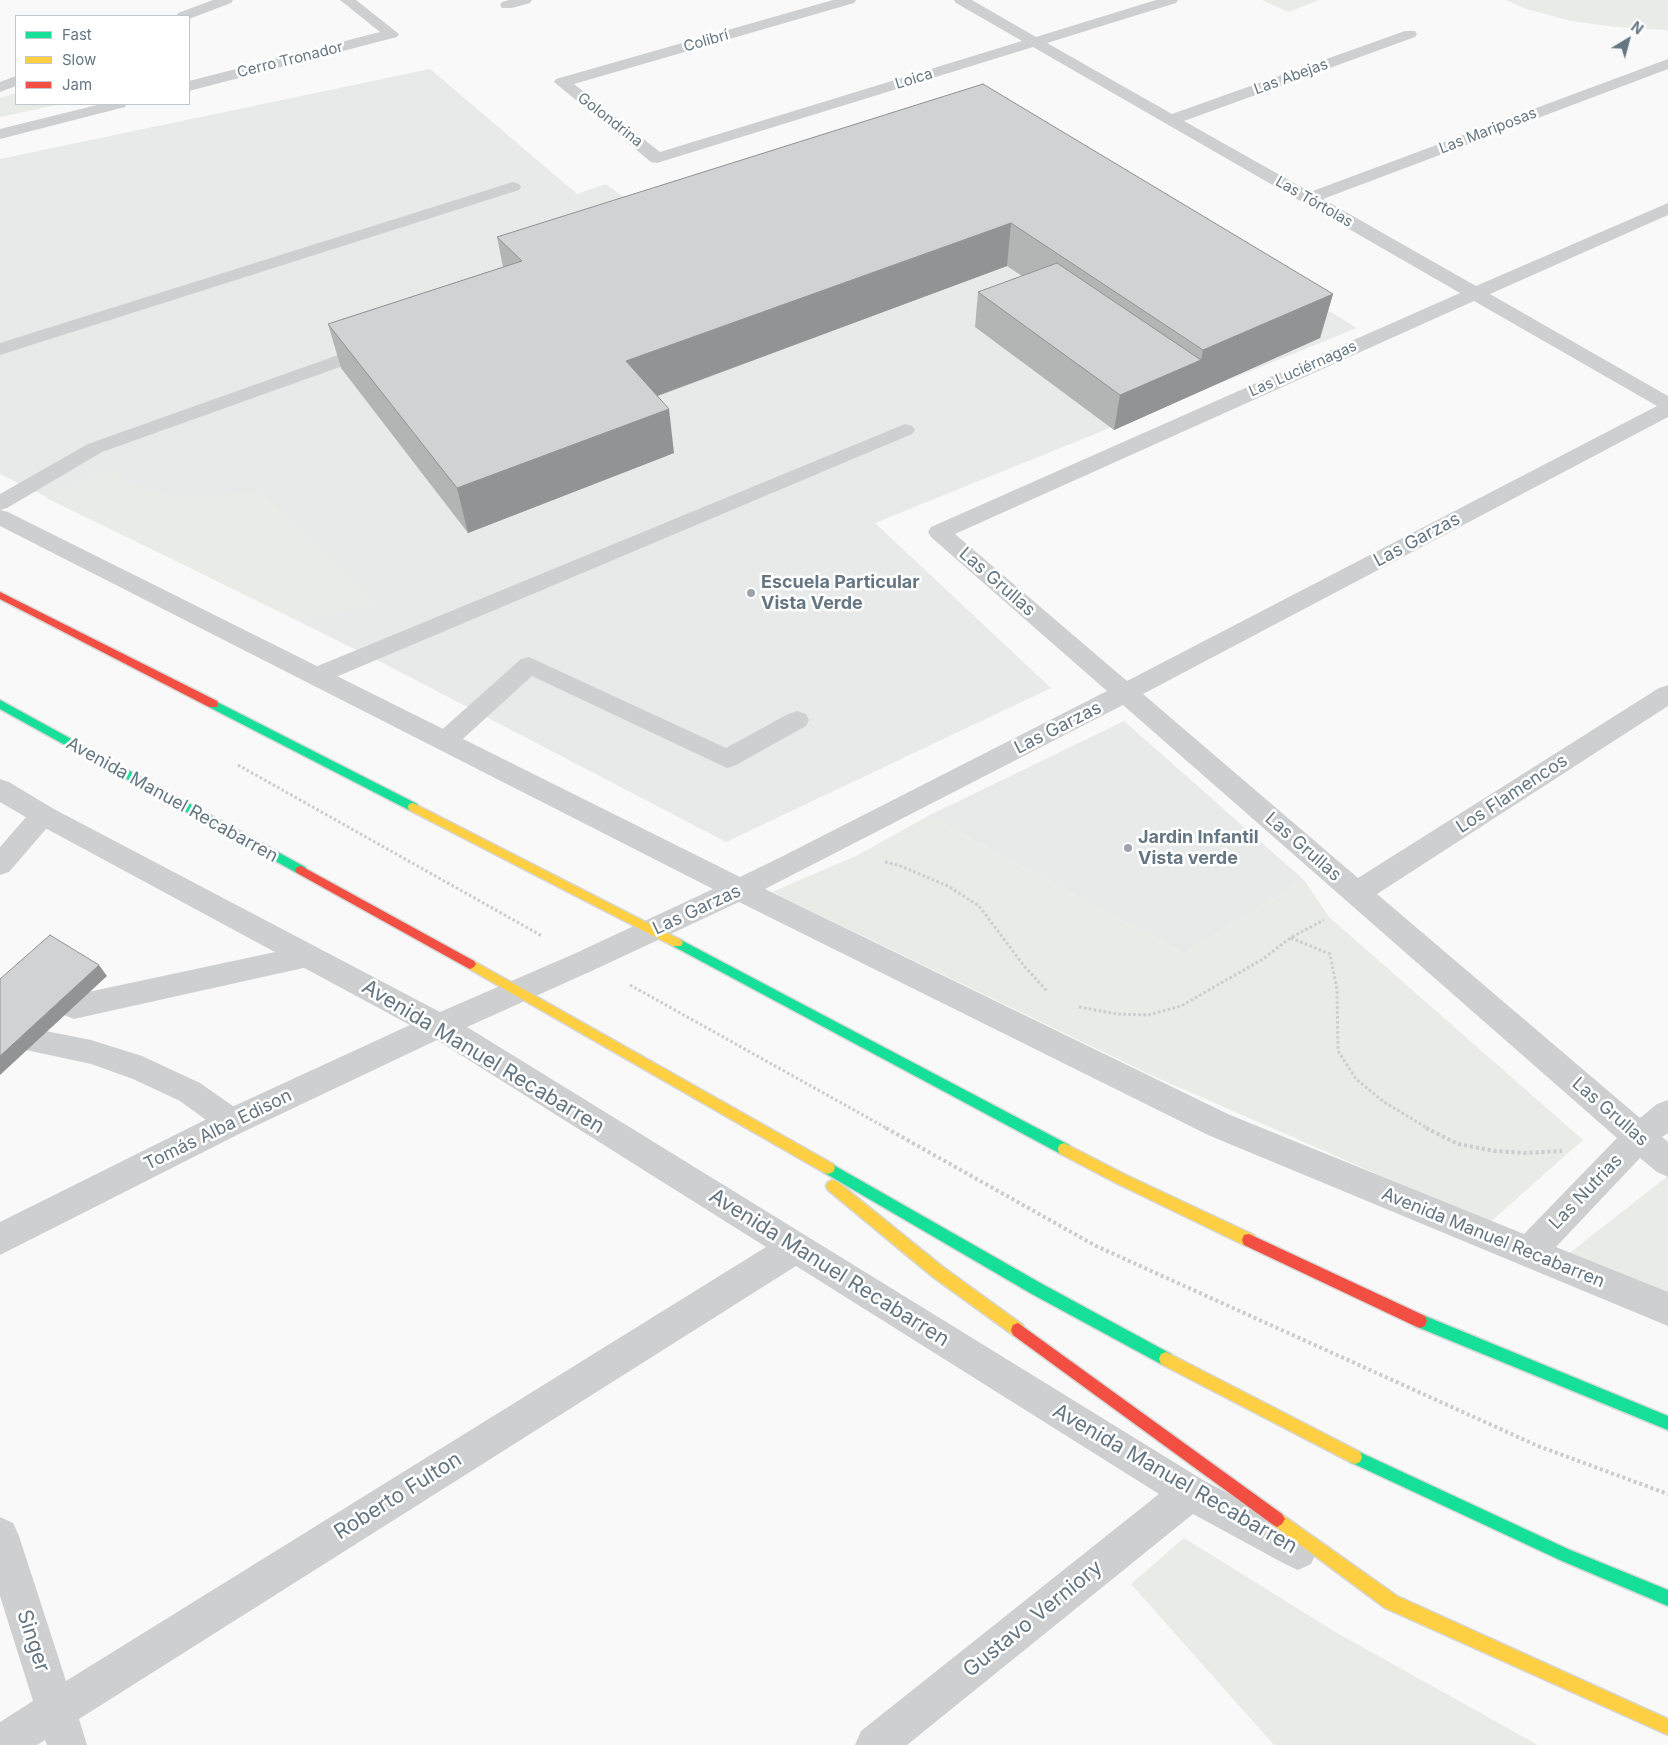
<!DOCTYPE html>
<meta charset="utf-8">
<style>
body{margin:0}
#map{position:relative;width:1668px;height:1745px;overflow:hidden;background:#f9f9f9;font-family:Inter,sans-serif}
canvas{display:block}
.legend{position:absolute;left:15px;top:15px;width:175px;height:90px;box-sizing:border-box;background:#fff;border:1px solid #c1c8cd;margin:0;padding:6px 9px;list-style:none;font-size:15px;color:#657683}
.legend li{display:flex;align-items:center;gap:10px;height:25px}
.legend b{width:25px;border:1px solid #c1c8cd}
.north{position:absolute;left:1603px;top:15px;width:50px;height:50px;-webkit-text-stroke:4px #fff;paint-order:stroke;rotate:37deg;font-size:14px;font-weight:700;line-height:20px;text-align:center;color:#657683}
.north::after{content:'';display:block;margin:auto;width:18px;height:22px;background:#657683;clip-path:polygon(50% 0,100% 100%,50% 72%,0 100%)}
</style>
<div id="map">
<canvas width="1668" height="1745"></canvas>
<ul class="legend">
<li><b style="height:6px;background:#16e098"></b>Fast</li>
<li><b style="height:6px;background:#ffcf43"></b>Slow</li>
<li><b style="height:6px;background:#f24e42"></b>Jam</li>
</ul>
<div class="north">N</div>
</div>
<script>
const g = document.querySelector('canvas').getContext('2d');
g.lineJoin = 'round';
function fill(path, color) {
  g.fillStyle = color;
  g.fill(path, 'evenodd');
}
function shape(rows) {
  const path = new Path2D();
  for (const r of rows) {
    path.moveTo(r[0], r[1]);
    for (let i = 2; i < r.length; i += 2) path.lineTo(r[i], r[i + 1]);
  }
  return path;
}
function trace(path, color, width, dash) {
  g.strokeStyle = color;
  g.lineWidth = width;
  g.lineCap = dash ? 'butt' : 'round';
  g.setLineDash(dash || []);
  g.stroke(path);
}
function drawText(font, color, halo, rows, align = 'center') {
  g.font = font + ' Inter,sans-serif';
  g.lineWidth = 5;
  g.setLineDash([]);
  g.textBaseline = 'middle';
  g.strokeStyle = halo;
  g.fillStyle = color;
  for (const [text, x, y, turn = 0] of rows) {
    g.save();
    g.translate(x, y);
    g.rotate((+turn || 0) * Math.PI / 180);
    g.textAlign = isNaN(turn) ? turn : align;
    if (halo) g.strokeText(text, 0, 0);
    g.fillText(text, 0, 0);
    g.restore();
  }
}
fill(shape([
 [430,69,577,194,606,184,659,223,996,109,1357,328,875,523,1051,688,726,842,383,663,0,474,0,159],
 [1124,721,1304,880,1184,954,928,816]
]), '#e8e9e9');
fill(shape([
 [1262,0,1319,0,1288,12],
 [1506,0,1668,0,1668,30,1615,27,1571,21,1527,9],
 [16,93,16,104,61,104,0,117,0,98],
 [107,469,127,483,175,497,263,493,377,602,300,621,46,498],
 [928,816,1184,954,1304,880,1329,917,1583,1140,1489,1223,1153,1076,772,892,858,855],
 [1668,1176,1668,1296,1563,1258],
 [1184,1538,1337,1633,1538,1745,1274,1745,1131,1584]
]), '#e8ebe6');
const fast = shape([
 [0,700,305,867,307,870,305,873,297,873,0,709,0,700],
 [213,700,417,804,418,807,417,810,409,810,209,707,208,704,209,701,213,700],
 [677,938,1069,1145,1070,1149,1069,1153,1064,1155,1059,1153,673,946,671,943,673,940,677,938],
 [828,1162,1042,1284,1171,1354,1173,1359,1171,1364,1166,1366,1161,1364,1032,1294,823,1172,821,1168,823,1164,828,1162],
 [1420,1314,1668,1416,1668,1430,1415,1326,1413,1321,1415,1316,1420,1314],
 [1355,1450,1570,1550,1668,1590,1668,1606,1560,1560,1350,1462,1348,1457,1350,1452,1355,1450]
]);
const slow = shape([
 [413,803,681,940,683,943,681,946,673,946,409,810,408,807,409,804,413,803],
 [470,959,833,1164,835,1168,833,1172,828,1174,823,1172,466,967,464,964,466,961,470,959],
 [1064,1143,1126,1175,1254,1235,1256,1240,1254,1245,1249,1246,1244,1245,1116,1183,1059,1153,1058,1149,1059,1145,1064,1143],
 [833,1180,838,1182,943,1267,1023,1325,1025,1330,1023,1335,1018,1337,1013,1335,933,1277,828,1190,826,1186,828,1182,833,1180],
 [1166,1352,1360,1452,1362,1457,1360,1462,1355,1464,1350,1462,1161,1364,1159,1359,1161,1354,1166,1352],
 [1277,1511,1397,1596,1668,1719,1668,1735,1385,1608,1272,1524,1269,1519,1272,1514,1277,1511]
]);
const jam = shape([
 [0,592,217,701,218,704,217,707,209,707,0,599,0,592],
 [301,866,474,961,476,964,474,967,470,969,466,967,297,873,295,870,297,867,301,866],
 [1249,1234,1425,1316,1427,1321,1425,1326,1420,1328,1415,1326,1244,1245,1242,1240,1244,1235,1249,1234],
 [1018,1323,1282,1514,1285,1519,1282,1524,1277,1527,1272,1524,1013,1335,1011,1330,1013,1325,1018,1323]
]);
trace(fast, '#d5d6d7', 3);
trace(slow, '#d5d6d7', 3);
trace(jam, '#d5d6d7', 3);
trace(shape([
 [238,765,542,936],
 [885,862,898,865,948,886,979,906,1025,967,1047,991],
 [1291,938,1330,954,1337,989,1338,1051,1356,1079,1384,1102,1429,1129],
 [630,985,888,1129],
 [1079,1007,1117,1014,1148,1015,1181,1006,1263,959,1290,938,1324,920]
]), '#cbcccd', 3, [2.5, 2.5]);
trace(shape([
 [886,1128,1096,1246,1538,1446,1668,1494],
 [1426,1128,1458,1144,1495,1151,1525,1153,1562,1151]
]), '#cbcccd', 4, [3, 3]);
fill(shape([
 [513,182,519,184,521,187,519,190,0,355,0,343,513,182],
 [372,343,379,345,381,349,379,353,102,452,7,508,0,510,0,494,88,444,372,343],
 [905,424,912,426,915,430,912,434,324,682,316,684,308,682,304,676,308,670,905,424],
 [529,657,726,748,788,714,797,711,806,714,809,720,806,726,736,765,727,768,532,676,454,747,445,750,436,747,433,741,436,735,521,659,529,657],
 [43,805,52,808,56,815,52,822,9,872,0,875,0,847,34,808,43,805],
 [308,945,318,948,322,956,318,964,308,967,74,1019,64,1015,60,1007,64,999,74,995,308,945],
 [36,1029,91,1040,142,1056,200,1083,243,1113,247,1122,243,1131,232,1135,221,1131,180,1101,133,1079,91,1064,26,1050,22,1041,26,1032,36,1029]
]), '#cecfd0');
fill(shape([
 [213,0,233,0,231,3,189,19,189,16,176,16,178,13,213,0],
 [340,0,356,0,399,34,397,37,189,91,189,81,380,32,340,0],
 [509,0,532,0,530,3,512,8,502,8,500,5,502,2,509,0],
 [833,0,856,0,854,3,574,84,660,152,1022,41,956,3,954,0,972,0,1036,37,1156,0,1178,0,1176,3,1047,43,1172,114,1405,31,1415,31,1417,34,1415,37,1184,121,1310,192,1668,59,1668,69,1323,199,1476,286,1668,203,1668,215,1490,294,1668,396,1668,417,1143,694,1358,878,1659,688,1668,685,1668,706,1377,894,1640,1118,1657,1104,1668,1100,1668,1133,1662,1137,1668,1142,1668,1177,1657,1172,1640,1158,1556,1247,1668,1292,1668,1326,1208,1135,739,902,596,969,467,1027,1203,1480,1311,1538,1317,1551,1311,1564,1298,1570,1285,1564,1193,1514,907,1745,855,1745,861,1731,1159,1494,796,1266,79,1719,87,1745,47,1745,45,1740,37,1745,0,1745,0,1722,33,1701,0,1596,0,1517,13,1523,19,1536,66,1681,766,1247,437,1040,243,1132,0,1255,0,1222,221,1112,410,1025,34,822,0,802,0,779,9,782,52,808,440,1012,576,953,713,889,0,526,0,510,8,512,740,877,783,856,1107,691,931,537,928,532,931,527,1460,293,1033,47,657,163,651,162,554,82,556,79,833,0],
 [1474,301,1657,406,1127,681,955,534,1474,301],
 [1123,705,1617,1138,1524,1234,1230,1115,765,889,1123,705],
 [16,76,16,86,0,92,0,82,16,76],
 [101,104,127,104,125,107,0,139,0,129,101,104]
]), '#cecfd0');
fill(fast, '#16e098');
fill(slow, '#ffcf43');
fill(jam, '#f24e42');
fill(shape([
 [983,84,1333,294,1320,338,1114,430,975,327,978,292,1022,276,1007,266,658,396,674,453,468,533,341,368,328,324,503,267,497,237]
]), '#b3b5b5');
fill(shape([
 [1011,223,1007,266,632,405,626,361],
 [1333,294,1320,338,1114,430,1120,395,1201,360,1203,350],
 [669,409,674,453,468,533,457,488],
 [99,965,107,976,0,1075,0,1056]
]), '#929394');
const building = shape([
 [983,84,1333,294,1203,350,1011,223,626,361,669,409,457,488,328,324,522,261,497,237,983,84],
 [1057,263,1201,360,1120,395,978,292,1057,263],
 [50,935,99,965,0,1056,0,979,50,935]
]);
fill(building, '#d0d2d3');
trace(building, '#929394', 1);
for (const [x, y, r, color] of [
 [751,593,5,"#99a4ac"],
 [1128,848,5,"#99a4ac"]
]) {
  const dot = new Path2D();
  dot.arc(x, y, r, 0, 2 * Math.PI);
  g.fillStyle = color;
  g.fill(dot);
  trace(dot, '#fff', 2);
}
drawText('15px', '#657683', '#fff', [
 ["Colibrí",706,41,-16],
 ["Cerro Tronador",290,60,-14],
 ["Las Abejas",1291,77,-20],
 ["Loica",914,79,-17],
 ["Golondrina",610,120,38],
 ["Las Mariposas",1488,131,-21],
 ["Las Tórtolas",1314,202,30],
 ["Las Luciérnagas",1303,369,-24]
]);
drawText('18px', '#657683', '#fff', [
 ["Las Garzas",1417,540,-28],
 ["Las Grullas",997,582,41],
 ["Las Garzas",1058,728,-27],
 ["Los Flamencos",1512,794,-33],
 ["Avenida Manuel Recabarren",172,800,29],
 ["Las Grullas",1303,847,41],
 ["Las Garzas",697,910,-25],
 ["Las Grullas",1610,1112,41],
 ["Tomás Alba Edison",218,1130,-26],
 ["Las Nutrias",1586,1192,-46],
 ["Avenida Manuel Recabarren",1493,1238,22]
]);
drawText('bold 18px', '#657683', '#fff', [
 ["Escuela Particular",761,583],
 ["Vista Verde",761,604],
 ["Jardin Infantil",1138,838],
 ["Vista verde",1138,859]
], 'left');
drawText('21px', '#657683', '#fff', [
 ["Avenida Manuel Recabarren",483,1057,31],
 ["Avenida Manuel Recabarren",829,1268,32],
 ["Avenida Manuel Recabarren",1175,1479,30],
 ["Roberto Fulton",398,1496,-32],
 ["Gustavo Verniory",1033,1619,-39],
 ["Singer",33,1641,72]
]);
</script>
